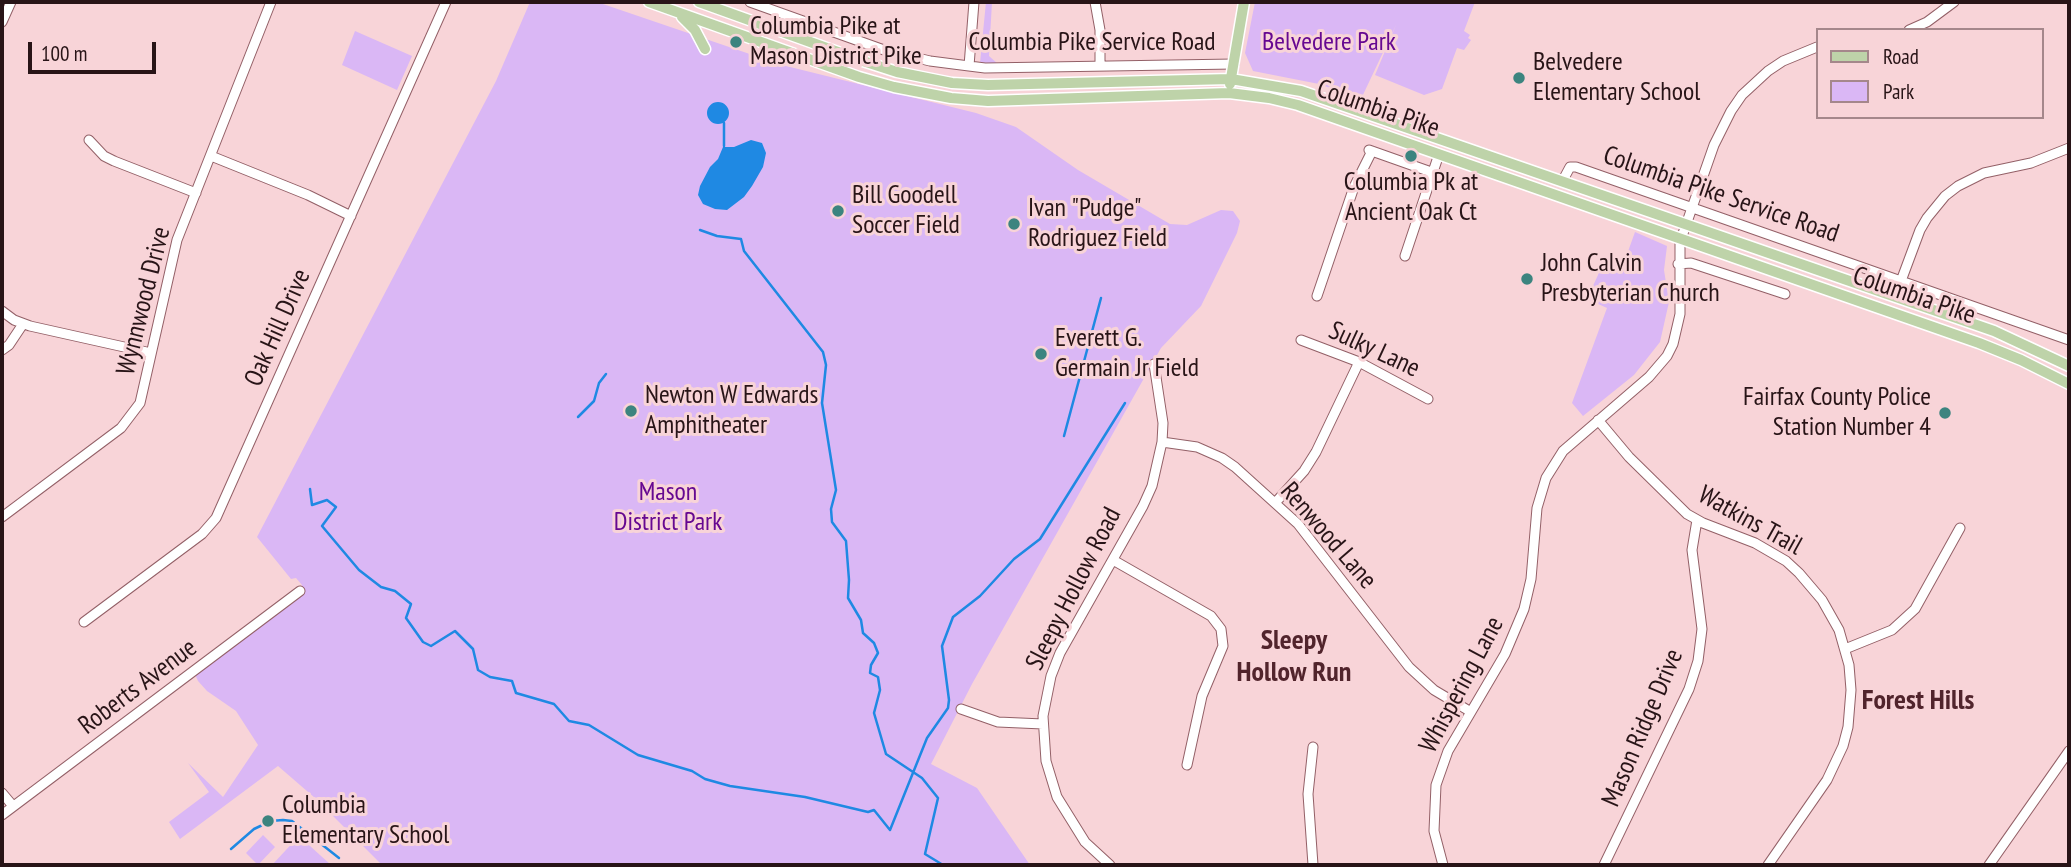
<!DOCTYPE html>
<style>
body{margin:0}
#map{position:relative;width:2071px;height:867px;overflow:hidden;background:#f8d4d8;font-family:"PT Sans Narrow",sans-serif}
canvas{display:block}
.frame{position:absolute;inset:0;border:4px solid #281417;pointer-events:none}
.legend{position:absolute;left:1816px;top:28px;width:228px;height:91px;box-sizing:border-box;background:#f8d4d8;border:2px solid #a5878b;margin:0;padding:9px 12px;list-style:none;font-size:21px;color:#281417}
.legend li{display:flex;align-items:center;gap:14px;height:35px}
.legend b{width:35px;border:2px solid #a5878b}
.scale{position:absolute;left:28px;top:42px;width:128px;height:32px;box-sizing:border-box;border:4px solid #281417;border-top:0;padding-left:9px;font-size:21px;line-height:24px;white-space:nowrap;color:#281417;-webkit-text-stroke:5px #f8d4d8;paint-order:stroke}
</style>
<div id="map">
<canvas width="2071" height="867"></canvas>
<div class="frame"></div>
<ul class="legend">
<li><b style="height:9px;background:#bed3a9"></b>Road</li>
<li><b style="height:19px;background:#dab7f5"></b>Park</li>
</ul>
<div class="scale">100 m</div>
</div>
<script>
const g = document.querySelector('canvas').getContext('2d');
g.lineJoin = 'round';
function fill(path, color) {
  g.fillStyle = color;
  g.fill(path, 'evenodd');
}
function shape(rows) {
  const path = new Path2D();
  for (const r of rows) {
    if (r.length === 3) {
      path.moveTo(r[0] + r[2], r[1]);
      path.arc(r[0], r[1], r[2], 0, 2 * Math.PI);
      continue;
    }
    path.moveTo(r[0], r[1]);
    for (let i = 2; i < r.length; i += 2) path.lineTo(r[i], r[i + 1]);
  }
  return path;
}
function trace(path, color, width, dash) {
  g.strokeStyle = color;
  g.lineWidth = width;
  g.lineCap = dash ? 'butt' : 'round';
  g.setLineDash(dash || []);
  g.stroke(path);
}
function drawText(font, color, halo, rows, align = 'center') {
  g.font = font + ' "PT Sans Narrow",sans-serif';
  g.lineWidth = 6;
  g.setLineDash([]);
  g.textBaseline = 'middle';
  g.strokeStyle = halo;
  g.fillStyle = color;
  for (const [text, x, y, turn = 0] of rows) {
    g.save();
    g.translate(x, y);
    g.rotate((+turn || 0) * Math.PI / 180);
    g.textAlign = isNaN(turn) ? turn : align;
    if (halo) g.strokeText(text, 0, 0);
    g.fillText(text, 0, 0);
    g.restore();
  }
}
fill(shape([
 [530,2,597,2,782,65,976,113,1016,127,1078,170,1170,224,1187,225,1221,210,1233,211,1240,221,1237,233,1201,306,1161,348,972,684,931,764,977,788,1030,865,382,865,315,798,278,766,180,839,169,822,209,792,188,763,223,797,258,745,236,711,207,691,198,681,194,672,220,646,242,635,284,609,293,603,300,591,302,585,296,578,291,579,257,537,496,81],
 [986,2,992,2,989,56,998,64,980,63],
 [1255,2,1475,2,1464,31,1470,35,1468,38,1471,40,1464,50,1457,48,1442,89,1424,95,1375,75,1396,25,1361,99,1319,84,1253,71,1245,53],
 [355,31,412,56,397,90,342,65],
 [1635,232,1667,246,1664,270,1669,302,1660,342,1634,375,1583,416,1572,403,1607,308,1587,299,1603,264,1621,271],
 [263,835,275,847,258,865,246,853],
 [299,836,331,865,272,865]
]), '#dab7f5');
fill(shape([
 [718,113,11],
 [751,140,762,143,766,153,763,167,752,186,744,197,727,210,715,209,703,204,698,195,700,186,710,167,718,159,723,147,734,147]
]), '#1f89e3');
trace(shape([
 [724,146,724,123],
 [700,230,717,236,741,239,744,251,823,352,826,365,822,403,836,490,831,509,832,522,846,541,849,580,848,598,861,620,863,633,874,643,878,653,871,665,870,673,878,677,880,690,874,713,886,754,922,778,938,798,925,854,943,865],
 [578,417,594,401,599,383,606,374],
 [1064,436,1101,298],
 [310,489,312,505,327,500,336,507,322,526,359,570,381,587,395,591,411,604,406,618,423,642,431,646,455,631,473,649,478,670,490,677,512,681,516,693,554,704,569,721,589,725,638,755,692,771,705,779,730,786,805,797,868,812,874,810,890,830,927,738,948,708,949,700,942,646,953,617,980,596,1014,559,1040,539,1125,403],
 [231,849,254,829,271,821,283,820,292,821,339,858]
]), '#1f89e3', 2.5);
const minor = shape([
 [750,2,884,50,930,61,969,66,985,68,1234,64],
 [1095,2,1100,30,1100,66],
 [2,22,11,2],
 [1909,30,1927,22,1954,2],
 [969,66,974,2],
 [89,140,104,156,114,161,196,193],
 [1369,150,1434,173],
 [211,156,308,195,351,216],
 [1563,180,1570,167,1576,167,2069,340],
 [1405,256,1439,154],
 [1678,264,1691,263,1785,294],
 [1901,281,1920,230,1927,218,1945,196,1958,186,1984,173,2031,163,2069,148],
 [1317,296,1354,187,1372,151],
 [2,311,14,320,30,326,151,353],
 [1301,340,1359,362,1428,399],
 [2,350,9,345,23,324],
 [1598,420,1629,457,1687,514,1703,523,1755,543,1786,561,1799,573,1822,600,1839,630,1849,665,1851,690,1848,727,1843,746,1827,780,1768,865],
 [1162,442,1197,447,1222,458,1235,467,1298,524,1409,667,1434,690,1471,712],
 [1275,503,1304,471,1316,452,1359,362],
 [2,517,121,428,140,403,177,240,271,2],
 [1113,560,1211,616,1221,629,1223,646,1202,696,1187,765],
 [84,622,202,534,216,518,446,2],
 [1845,649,1892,630,1915,609,1960,528],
 [961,709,998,722,1043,724],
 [1313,747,1308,794,1313,865],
 [2,793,13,806],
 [2,815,300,591],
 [1110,865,1085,842,1057,797,1046,761,1043,716,1051,676,1060,653,1143,506,1152,486,1162,442,1163,423,1154,364],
 [1443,865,1434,831,1436,785,1448,751,1505,654,1524,609,1531,579,1537,508,1546,478,1563,451,1649,377,1667,356,1673,344,1680,314,1680,242,1714,145,1731,111,1742,95,1768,71,1783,61,1817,47],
 [1604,865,1689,689,1698,661,1702,629,1692,550,1697,520],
 [1989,865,2069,751]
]);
const major = shape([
 [649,2,859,77,894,87,951,98,988,101,1229,93,1269,98,1298,105,1979,343,2021,360,2069,384],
 [699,2,863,61,897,72,952,83,988,85,1231,79,1301,91,1994,331,2069,366],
 [682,17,695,30,705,49],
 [1230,84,1244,2]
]);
trace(minor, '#936067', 11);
trace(major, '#fff', 13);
trace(minor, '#fff', 9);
trace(major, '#bed3a9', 10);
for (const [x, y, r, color] of [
 [736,42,7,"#3c847f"],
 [1519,78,7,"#3c847f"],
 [1411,156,7,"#3c847f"],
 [838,211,7,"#3c847f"],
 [1014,224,7,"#3c847f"],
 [1527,279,7,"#3c847f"],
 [1041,354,7,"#3c847f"],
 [631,411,7,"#3c847f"],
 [1945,413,7,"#3c847f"],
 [268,821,7,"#3c847f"]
]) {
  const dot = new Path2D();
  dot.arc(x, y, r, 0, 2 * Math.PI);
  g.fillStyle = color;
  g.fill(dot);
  trace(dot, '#f8d4d8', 2.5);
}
drawText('26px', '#281417', '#f8d4d8', [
 ["Columbia Pike at",750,27],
 ["Mason District Pike",750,57],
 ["Belvedere",1533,63],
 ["Elementary School",1533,93],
 ["Columbia Pk at",1411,183,"center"],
 ["Ancient Oak Ct",1411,213,"center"],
 ["Bill Goodell",852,196],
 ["Soccer Field",852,226],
 ["Ivan \"Pudge\"",1028,209],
 ["Rodriguez Field",1028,239],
 ["John Calvin",1541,264],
 ["Presbyterian Church",1541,294],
 ["Everett G.",1055,339],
 ["Germain Jr Field",1055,369],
 ["Newton W Edwards",645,396],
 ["Amphitheater",645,426],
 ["Fairfax County Police",1931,398,"right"],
 ["Station Number 4",1931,428,"right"],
 ["Columbia",282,806],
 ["Elementary School",282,836]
], 'left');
drawText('26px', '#281417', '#f8d4d8', [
 ["Columbia Pike Service Road",1092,43],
 ["Columbia Pike",1378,109,19],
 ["Columbia Pike Service Road",1721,195,19],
 ["Columbia Pike",1914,296,19],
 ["Wynnwood Drive",144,301,-76],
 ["Oak Hill Drive",278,328,-66],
 ["Sulky Lane",1374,350,25],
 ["Watkins Trail",1750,521,29],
 ["Renwood Lane",1328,536,49],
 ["Sleepy Hollow Road",1074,589,-63],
 ["Whispering Lane",1462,685,-62],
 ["Roberts Avenue",138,687,-37],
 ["Mason Ridge Drive",1643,728,-67]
]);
drawText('26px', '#660891', '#f8d4d8', [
 ["Belvedere Park",1329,43],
 ["Mason",668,493],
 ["District Park",668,523]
]);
drawText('bold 28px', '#51242c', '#f8d4d8', [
 ["Sleepy",1294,641],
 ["Hollow Run",1294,673],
 ["Forest Hills",1918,701]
]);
</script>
